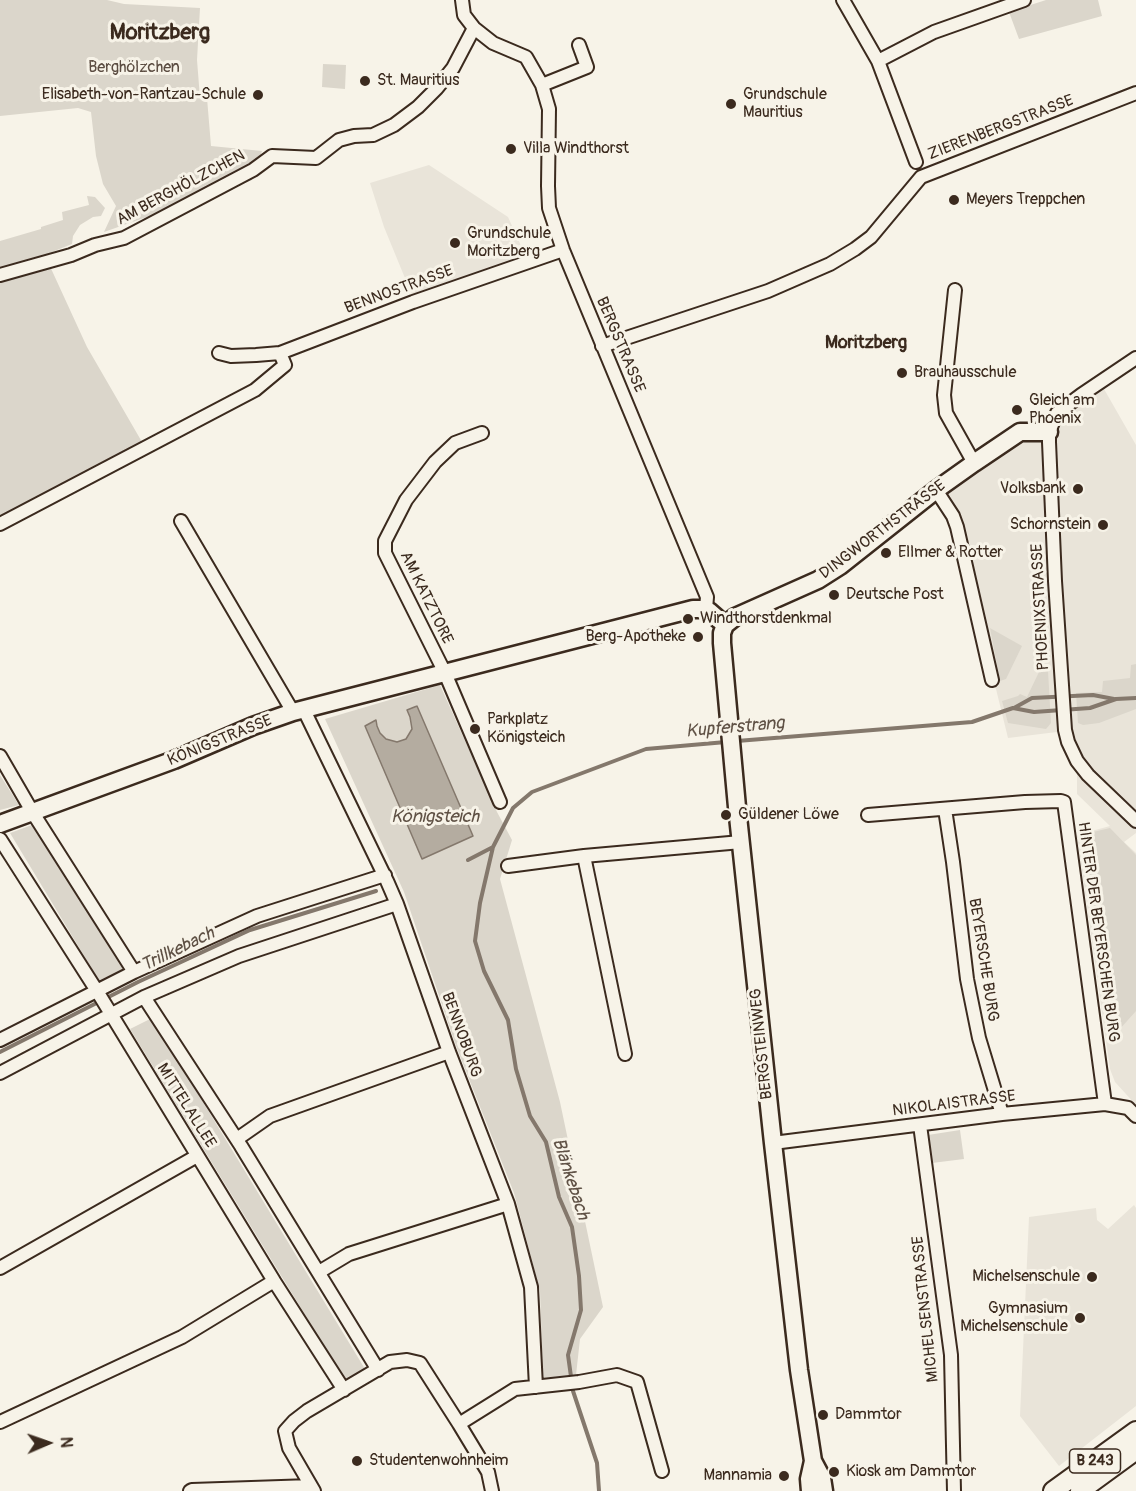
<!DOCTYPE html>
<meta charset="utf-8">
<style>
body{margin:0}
#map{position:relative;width:1136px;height:1491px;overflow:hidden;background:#f7f3e8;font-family:Pangolin,sans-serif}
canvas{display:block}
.north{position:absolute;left:18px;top:1413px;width:60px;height:60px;-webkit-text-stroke:4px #f7f3e8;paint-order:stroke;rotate:88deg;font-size:16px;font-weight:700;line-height:24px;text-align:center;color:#3b2a1e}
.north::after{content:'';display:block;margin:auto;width:21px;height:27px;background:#3b2a1e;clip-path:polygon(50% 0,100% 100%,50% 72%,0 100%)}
</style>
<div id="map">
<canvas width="1136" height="1491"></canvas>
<div class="north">N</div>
</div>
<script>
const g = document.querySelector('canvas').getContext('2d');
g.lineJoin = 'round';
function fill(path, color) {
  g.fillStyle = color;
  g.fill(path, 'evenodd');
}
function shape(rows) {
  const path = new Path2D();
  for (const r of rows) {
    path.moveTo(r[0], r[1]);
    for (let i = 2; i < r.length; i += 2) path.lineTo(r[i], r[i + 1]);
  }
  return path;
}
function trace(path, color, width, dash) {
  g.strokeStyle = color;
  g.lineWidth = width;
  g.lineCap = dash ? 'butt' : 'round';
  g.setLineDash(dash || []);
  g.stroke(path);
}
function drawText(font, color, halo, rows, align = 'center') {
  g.font = font + ' Pangolin,sans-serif';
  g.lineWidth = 6;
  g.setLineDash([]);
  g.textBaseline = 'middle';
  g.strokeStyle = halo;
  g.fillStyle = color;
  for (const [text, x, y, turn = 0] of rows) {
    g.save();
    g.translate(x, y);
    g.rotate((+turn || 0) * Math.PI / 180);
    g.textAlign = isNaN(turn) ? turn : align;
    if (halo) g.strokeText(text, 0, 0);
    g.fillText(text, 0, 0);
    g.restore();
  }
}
fill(shape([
 [429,165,508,217,527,259,414,300,384,227,370,183],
 [1100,382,1136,445,1136,833,1124,842,1136,853,1136,1105,1115,1082,1110,1069,1077,835,1110,826,1077,794,1077,761,1065,731,1008,738,996,689,992,680,957,527,936,490,974,463,1041,431,1057,413],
 [1134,1205,1136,1208,1136,1406,1059,1466,1020,1416,1029,1217,1096,1208,1097,1220,1108,1229]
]), '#e9e4d9');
fill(shape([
 [0,0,107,0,124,4,200,8,197,60,200,98,207,98,211,146,262,151,252,180,104,232,116,206,103,184,96,156,91,112,78,108,0,116],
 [1046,0,1098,0,1102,16,1019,39,1009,12],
 [323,64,346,65,345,89,322,87],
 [87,196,95,197,105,208,101,216,93,217,80,225,73,236,72,244,47,254,48,262,87,347,142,442,119,456,0,519,0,241,41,229,41,227,63,220,62,212,89,205],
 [990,628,1022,646,1006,679,1000,681],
 [1136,664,1136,709,1099,723,1083,725,1078,723,1076,693,1102,692,1103,681,1130,678,1131,665],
 [1048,671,1051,723,1046,729,1008,723,1002,701,1018,696,1020,694,1027,697,1039,672],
 [440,685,497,812,512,840,500,879,560,1102,603,1307,580,1339,576,1375,543,1378,540,1291,514,1193,456,1046,404,892,325,719],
 [0,775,19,805,0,810],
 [32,825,124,971,101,984,10,833],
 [1110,828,1136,855,1136,1011,1109,1041,1080,835],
 [152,1018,365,1369,345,1380,130,1029],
 [960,1130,964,1159,932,1163,928,1135]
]), '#dbd6cb');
const water = shape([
 [417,706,473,836,422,859,365,726,376,720,377,726,380,733,386,739,397,742,406,739,412,729,410,717,407,710,417,706]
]);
fill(water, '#b4aca0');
trace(water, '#84786c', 1.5);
trace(shape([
 [1014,708,1032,698,1093,695,1114,699],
 [737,741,972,722,1013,708,1034,712,1090,708,1116,699,1136,698],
 [468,860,493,847],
 [0,1052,138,982,250,930,376,891],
 [599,1491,597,1463,573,1391,568,1355,581,1310,579,1276,572,1227,559,1197,546,1142,530,1116,516,1069,508,1020,484,971,475,941,480,903,493,847,513,808,532,792,646,749,726,742]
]), '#84786c', 4);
const street = shape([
 [462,0,464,15,474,28,493,43,526,57,542,85,549,109,548,186,549,208,563,250,707,597,706,609],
 [843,0,878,61,916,162],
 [878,61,934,32,1024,0],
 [542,85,587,67,579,45],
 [0,275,71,255,95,245,124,238,253,170,272,156,316,158,339,140,354,136,373,135,394,125,418,107,437,88,453,68,474,28],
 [955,290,944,395,946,413,974,463],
 [602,346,768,291,830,264,855,249,871,237,921,177,1136,93],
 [219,353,231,356,256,355,280,353,413,302,563,250],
 [1136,358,1081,395,1057,413,1049,432,1049,442,1055,581,1065,730,1068,742,1077,761,1088,775,1136,821],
 [482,433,455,443,435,462,406,500,385,541,385,553,445,673,500,802],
 [936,490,953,516,957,527,992,680],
 [181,521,293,712],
 [0,524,255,390,285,365,280,353],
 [304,710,387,881,397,904,449,1052,508,1204,531,1287,536,1387],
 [0,756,33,813,134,972],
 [945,809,953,862,967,979,979,1038,1002,1114],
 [868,815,1025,802,1061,801,1064,802,1105,1104],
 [0,839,97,991,274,1281,344,1390],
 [584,856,625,1054],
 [508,866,584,856,741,842],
 [144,997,241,1146,378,1370],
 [0,1040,134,972,257,916,385,875],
 [0,1073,144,997,239,956,397,904],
 [920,1125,951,1355,954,1491],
 [237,1139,270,1116,449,1052],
 [773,1143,1002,1114,1105,1104,1128,1108,1136,1116],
 [0,1268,197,1156],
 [319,1272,349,1254,508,1204],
 [0,1422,182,1337,274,1281],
 [459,1424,515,1389,579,1382,617,1375,637,1382,662,1471],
 [190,1491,192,1490,311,1486],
 [314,1491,289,1448,285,1431,294,1421,307,1411,390,1362,407,1360,420,1363,459,1424,488,1472,492,1491]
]);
const secondary = shape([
 [0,824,174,760,253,726,293,712,693,609,701,609,709,611,725,625],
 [810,1491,809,1479,813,1461],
 [824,1491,822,1478,813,1461,799,1370,773,1143,737,807,722,643,722,633,725,625,735,617,818,580,840,566,936,490,974,463,1020,432,1049,432]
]);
const primary = shape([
 [1053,1491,1136,1431],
 [1080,1491,1136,1450]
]);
trace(street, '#3b2a1e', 16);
trace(secondary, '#3b2a1e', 21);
trace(primary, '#3b2a1e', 22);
trace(street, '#f7f3e8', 12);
trace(secondary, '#f7f3e8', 16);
trace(primary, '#f7f3e8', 18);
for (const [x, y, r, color] of [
 [365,81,6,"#3b2a1e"],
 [258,95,6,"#3b2a1e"],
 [731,104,6,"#3b2a1e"],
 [511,149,6,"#3b2a1e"],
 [954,200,6,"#3b2a1e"],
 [455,243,6,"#3b2a1e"],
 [902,373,6,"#3b2a1e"],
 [1017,410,6,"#3b2a1e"],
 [1078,489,6,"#3b2a1e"],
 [1103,525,6,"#3b2a1e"],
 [886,553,6,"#3b2a1e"],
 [834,595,6,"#3b2a1e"],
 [688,619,6,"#3b2a1e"],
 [698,637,6,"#3b2a1e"],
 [475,729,6,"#3b2a1e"],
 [726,815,6,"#3b2a1e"],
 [1092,1277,6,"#3b2a1e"],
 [1080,1318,6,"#3b2a1e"],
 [823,1415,6,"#3b2a1e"],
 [357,1461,6,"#3b2a1e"],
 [834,1472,6,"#3b2a1e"],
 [784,1476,6,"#3b2a1e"]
]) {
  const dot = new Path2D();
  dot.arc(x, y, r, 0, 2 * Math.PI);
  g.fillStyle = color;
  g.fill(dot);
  trace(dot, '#f7f3e8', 2);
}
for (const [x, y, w] of [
 [1095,1461,51]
]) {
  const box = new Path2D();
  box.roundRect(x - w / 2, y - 12, w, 24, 4.5);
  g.fillStyle = '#f7f3e8';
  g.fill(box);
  trace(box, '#3b2a1e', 1.5);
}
drawText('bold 15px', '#3b2a1e', null, [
 ["B 243",1095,1461]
]);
drawText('16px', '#5b4c41', '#f7f3e8', [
 ["Berghölzchen",134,68]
]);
drawText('16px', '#3b2a1e', '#f7f3e8', [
 ["St. Mauritius",377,81],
 ["Elisabeth-von-Rantzau-Schule",246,95,"right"],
 ["Grundschule",743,95],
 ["Mauritius",743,113],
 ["Villa Windthorst",523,149],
 ["Meyers Treppchen",966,200],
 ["Grundschule",467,234],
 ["Moritzberg",467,252],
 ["Brauhausschule",914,373],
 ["Gleich am",1029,401],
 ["Phoenix",1029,419],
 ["Volksbank",1066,489,"right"],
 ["Schornstein",1091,525,"right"],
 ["Ellmer & Rotter",898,553],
 ["Deutsche Post",846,595],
 ["Windthorstdenkmal",700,619],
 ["Berg-Apotheke",686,637,"right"],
 ["Parkplatz",487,720],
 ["Königsteich",487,738],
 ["Güldener Löwe",738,815],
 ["Michelsenschule",1080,1277,"right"],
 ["Gymnasium",1068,1309,"right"],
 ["Michelsenschule",1068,1327,"right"],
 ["Dammtor",835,1415],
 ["Studentenwohnheim",369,1461],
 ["Kiosk am Dammtor",846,1472],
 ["Mannamia",772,1476,"right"]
], 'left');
drawText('16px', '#3b2a1e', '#f7f3e8', [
 ["ZIERENBERGSTRASSE",1001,128,-21],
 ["AM BERGHÖLZCHEN",181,188,-28],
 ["BENNOSTRASSE",399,290,-20],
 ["BERGSTRASSE",620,345,67],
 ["DINGWORTHSTRASSE",883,530,-37],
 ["AM KATZTORE",426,598,64],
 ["PHOENIXSTRASSE",1041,607,-93],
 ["KÖNIGSTRASSE",220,741,-22],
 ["HINTER DER BEYERSCHEN BURG",1098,932,82],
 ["BEYERSCHE BURG",983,960,81],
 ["BENNOBURG",461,1035,70],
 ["BERGSTEINWEG",762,1044,-96],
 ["NIKOLAISTRASSE",954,1104,-7],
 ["MITTELALLEE",186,1106,58],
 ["MICHELSENSTRASSE",926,1309,-96]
]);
drawText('bold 18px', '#3b2a1e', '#f7f3e8', [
 ["Moritzberg",866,343]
]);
drawText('italic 18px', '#5f5145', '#f7f3e8', [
 ["Kupferstrang",735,728,-5],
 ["Königsteich",435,817],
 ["Trillkebach",178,950,-26],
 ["Blänkebach",570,1179,72]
]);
drawText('bold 22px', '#3b2a1e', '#f7f3e8', [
 ["Moritzberg",160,33]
]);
</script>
